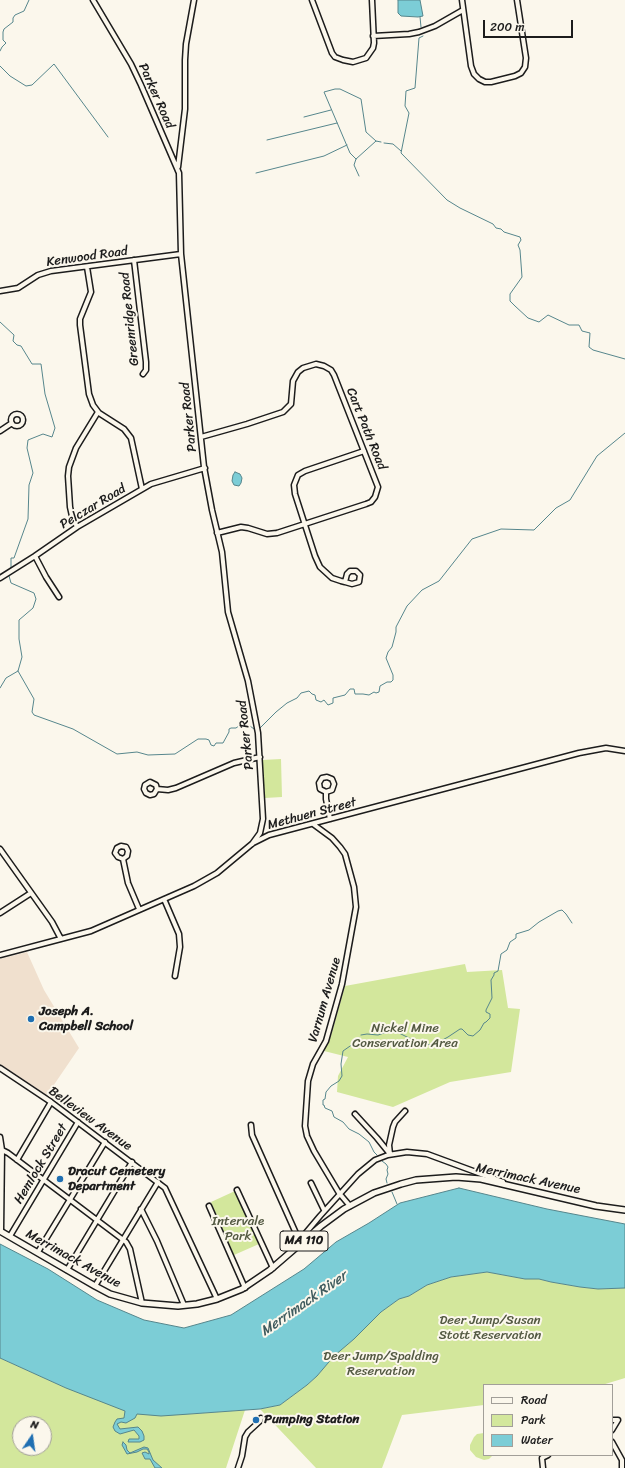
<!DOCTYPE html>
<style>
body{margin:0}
#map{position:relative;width:625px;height:1468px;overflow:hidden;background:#fbf7ec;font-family:Sriracha,sans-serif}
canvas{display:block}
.legend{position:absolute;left:483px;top:1384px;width:130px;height:72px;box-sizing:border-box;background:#fbf7ec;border:1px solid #a29f99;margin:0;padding:5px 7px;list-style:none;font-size:12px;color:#1c1c1c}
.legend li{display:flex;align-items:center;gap:8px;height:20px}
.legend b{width:20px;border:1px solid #a29f99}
.north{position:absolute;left:12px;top:1416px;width:40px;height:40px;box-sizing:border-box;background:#fbf7ec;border:1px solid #a29f99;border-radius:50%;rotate:13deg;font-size:11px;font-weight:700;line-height:16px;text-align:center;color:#1c1c1c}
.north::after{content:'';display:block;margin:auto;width:14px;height:18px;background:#1f6fb2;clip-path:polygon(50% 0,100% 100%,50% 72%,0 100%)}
.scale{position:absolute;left:483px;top:20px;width:90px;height:18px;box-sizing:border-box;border:2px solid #1c1c1c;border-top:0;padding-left:5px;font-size:12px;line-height:14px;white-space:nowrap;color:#1c1c1c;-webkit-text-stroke:3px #fbf7ec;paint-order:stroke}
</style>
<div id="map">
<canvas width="625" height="1468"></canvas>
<ul class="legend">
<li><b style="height:5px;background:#fbf7ec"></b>Road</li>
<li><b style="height:11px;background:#d3e79c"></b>Park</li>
<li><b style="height:11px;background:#7ccdd6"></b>Water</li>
</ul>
<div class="north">N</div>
<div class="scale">200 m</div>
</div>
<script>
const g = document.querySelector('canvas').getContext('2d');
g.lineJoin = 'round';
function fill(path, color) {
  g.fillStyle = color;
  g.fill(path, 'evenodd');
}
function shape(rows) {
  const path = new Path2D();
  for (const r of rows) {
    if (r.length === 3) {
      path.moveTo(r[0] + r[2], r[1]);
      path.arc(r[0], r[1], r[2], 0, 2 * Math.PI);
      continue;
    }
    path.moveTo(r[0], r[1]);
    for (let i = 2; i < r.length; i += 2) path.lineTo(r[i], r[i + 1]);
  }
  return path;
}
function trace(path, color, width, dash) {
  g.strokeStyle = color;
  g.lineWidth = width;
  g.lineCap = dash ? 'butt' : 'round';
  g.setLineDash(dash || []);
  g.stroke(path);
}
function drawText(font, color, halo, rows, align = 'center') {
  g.font = font + ' Sriracha,sans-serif';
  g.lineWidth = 4;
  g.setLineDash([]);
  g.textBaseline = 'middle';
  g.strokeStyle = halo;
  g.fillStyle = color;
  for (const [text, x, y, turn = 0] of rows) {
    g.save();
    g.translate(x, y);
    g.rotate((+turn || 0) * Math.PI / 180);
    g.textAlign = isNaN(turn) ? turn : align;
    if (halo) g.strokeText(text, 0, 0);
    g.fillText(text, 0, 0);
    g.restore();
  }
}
fill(shape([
 [27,952,44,990,79,1048,47,1095,0,1064,0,959]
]), '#f0e0ce');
fill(shape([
 [281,759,282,797,265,798,262,760],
 [465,964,467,972,502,970,508,1008,520,1009,511,1072,450,1082,393,1107,337,1092,338,1076,348,1057,324,1051,331,1036,345,986],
 [235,1191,259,1244,234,1255,211,1202],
 [487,1272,525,1279,539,1279,551,1282,580,1287,598,1289,625,1288,625,1378,602,1385,484,1385,484,1405,402,1415,382,1468,316,1468,260,1409,280,1405,307,1385,318,1375,323,1368,337,1352,354,1339,381,1312,399,1299,409,1296,427,1285,451,1277],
 [0,1358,66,1388,190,1414,245,1410,226,1468,0,1468],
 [20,1424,44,1424,44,1448,20,1448],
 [484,1433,484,1455,493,1455,489,1459,484,1460,476,1457,470,1450,470,1445,474,1437,477,1434]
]), '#d3e79c');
const water = shape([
 [398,0,420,0,423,16,418,17,401,16,398,13,398,0],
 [235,472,240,474,242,478,241,483,239,486,234,485,232,481,233,475,235,472],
 [459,1188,547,1209,625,1224,625,1288,598,1289,580,1287,551,1282,539,1279,525,1279,487,1272,451,1277,427,1285,409,1296,399,1299,381,1312,354,1339,334,1356,317,1376,307,1385,280,1405,260,1409,190,1414,161,1416,137,1414,135,1418,126,1423,121,1422,117,1424,120,1429,138,1427,142,1431,144,1436,144,1440,140,1442,128,1442,129,1439,139,1439,139,1436,134,1430,120,1434,115,1431,113,1427,115,1422,117,1419,124,1418,125,1411,66,1388,0,1358,0,1244,48,1269,97,1300,144,1320,184,1328,231,1315,304,1269,336,1242,369,1223,400,1203,459,1188],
 [123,1442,126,1445,127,1450,130,1453,144,1447,148,1448,153,1460,162,1468,155,1468,150,1459,145,1459,142,1453,145,1452,149,1454,149,1452,147,1449,143,1449,137,1452,127,1454,122,1445,123,1442]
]);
fill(water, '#7ccdd6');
trace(water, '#56868c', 1);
trace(shape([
 [420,17,421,27],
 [423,36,419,38,415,88,406,91,405,106,409,113,401,153,447,200,460,208,493,224,496,228,501,229,504,232,520,237,521,240,518,245,520,250,522,277,510,294,510,301,515,306,528,318,539,322,548,315,569,325,579,325,582,331,590,333,589,347,593,350,625,359],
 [0,51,2,47,6,43,3,40,3,32,4,29,13,22,13,18,15,15,24,11,29,0],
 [0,66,10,76,26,86,32,85,54,64,108,137],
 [304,117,331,110],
 [267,140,337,123],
 [384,143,393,144,401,151],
 [356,159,350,153,324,92,335,89,340,89,361,99,366,132,376,141],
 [256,173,324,156,347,145],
 [359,176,354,165,356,159,376,141,381,142],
 [0,322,14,335,13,341,17,345,21,346,32,364,41,364,45,394,55,428,52,437,43,434,28,440,27,448,33,473,29,485,28,519,14,558,11,558,11,568],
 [18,671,34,699,32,712,34,715,73,729,117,754,137,752,148,755,175,754,198,739,206,739,209,740,211,745,214,746,216,743,223,743,229,732,229,729,231,728,236,728,240,725,250,726,254,729],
 [0,688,6,678,18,671,22,657,19,639,19,620,33,608,36,599,34,593,11,583,9,576],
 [260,728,276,712,287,703,297,698,301,693,309,691,312,694,315,695,316,700,321,702,324,700,328,705,333,703,333,698,345,695,350,689,354,689,355,694,363,694,369,695,374,692,376,693,379,692,380,686,387,682,391,682,393,680,393,675,386,658,388,652,392,647,396,632,396,627,407,606,422,590,439,581,472,539,501,529,534,530,556,508,570,500,597,456,625,433],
 [361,1035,367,1034,378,1035,387,1032,397,1032,423,1045,435,1044,448,1037,460,1029,462,1029,468,1035,473,1036,480,1030,484,1023,486,1022,490,1018,490,1014,486,1012,486,1010,492,998,491,980,494,975,494,973,498,971,501,954,507,950,510,942,516,938,516,934,529,930,539,922,558,911,562,910,566,914,572,923],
 [359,1038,353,1044,343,1051,341,1064,342,1076,339,1081,331,1086,326,1092,325,1099,323,1100,323,1105,324,1105,325,1108,332,1111,334,1117,343,1122,349,1129,359,1134,369,1142,374,1152,377,1155],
 [382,1161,386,1164,388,1167,387,1170,388,1174,386,1179,387,1183],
 [392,1192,397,1204]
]), '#56868c', 1);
const minor = shape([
 [93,0,131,64,141,85,179,173,181,254,204,467,212,510,222,552,228,612,248,681,258,733,263,819,260,833,252,844],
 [312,0,332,53,335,57,343,60,353,62,366,58,373,48,374,43,372,0],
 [462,0,471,66,474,74,479,79,485,82,491,82,515,76,521,73,525,67,526,58,517,0],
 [373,36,409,34,419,32,435,26,463,10],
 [178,167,185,109,185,60,186,44,194,0],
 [134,260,146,362,146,370,143,374],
 [87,267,91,292,80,319,80,325,89,394,93,405,99,413,124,429,131,438,142,489],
 [0,291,18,288,38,275,51,271,181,254],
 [17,420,6],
 [0,431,12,423],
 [201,437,247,424,283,412,291,404,293,381,298,372,303,368,316,364,324,366,331,370,334,375,378,487,375,497,371,502,366,504,277,533,267,534,248,528,241,527,217,533],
 [77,527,72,516,70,507,68,476,69,467,76,448,98,412],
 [35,556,46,577,59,597],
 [0,578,35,556,77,527,151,484,205,468],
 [345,582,347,574,350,571,356,571,360,575,359,582,352,584,345,582,341,581,332,578,320,567,315,556,295,494,294,485,298,475,305,471,364,451],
 [157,789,154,794,150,795,146,793,144,789,145,785,150,782,156,785,157,789,168,790,176,788,234,763,260,757],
 [326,792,320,789,319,783,322,778,327,777,332,779,334,784,332,790,326,792,326,799,330,819],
 [313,824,332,838,340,847,345,854,354,887,356,907,342,984,326,1041,313,1064,308,1081,305,1126,307,1136,314,1151,339,1193,350,1206],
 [0,849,52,922,61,939],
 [123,859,118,857,115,853,117,848,121,846,126,847,128,851,127,856,123,859,128,883,139,909],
 [164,899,179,934,180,947,175,976],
 [0,913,31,893],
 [0,955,91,931,194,886,217,873,253,843,269,835,579,753,606,748,625,751],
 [0,1068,51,1102,165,1188,217,1299],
 [355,1114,377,1138,390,1154],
 [251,1125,252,1135,299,1240],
 [0,1137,2,1150,1,1231],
 [2,1150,8,1153,126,1242,130,1249,142,1303],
 [390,1154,389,1145,393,1127,395,1122,405,1111],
 [17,1160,51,1102],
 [311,1183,324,1210],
 [237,1190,273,1268],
 [209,1206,245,1288],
 [141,1209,157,1241,184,1305],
 [10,1236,78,1122],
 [293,1248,320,1216,358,1174,375,1160,388,1155,407,1152,427,1154,503,1182],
 [38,1252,105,1142],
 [67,1270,132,1162],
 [95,1286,158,1182],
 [612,1420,618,1420,612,1430],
 [612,1442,622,1460,622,1468],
 [238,1468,242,1456,245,1437,248,1432,260,1421,261,1418],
 [543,1468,542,1458,548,1455]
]);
const major = shape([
 [0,1231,95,1286,110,1294,142,1303,178,1306,197,1304,217,1299,242,1289,270,1270,321,1226,344,1209,374,1193,401,1184,416,1180,456,1177,481,1179,596,1206,625,1210]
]);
trace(minor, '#1c1c1c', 7);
trace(major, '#1c1c1c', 8);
trace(minor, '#fbf7ec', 4);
trace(major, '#fbf7ec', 5);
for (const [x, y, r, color] of [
 [31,1019,4,"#1f6fb2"],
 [60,1179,4,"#1f6fb2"],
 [256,1420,4,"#1f6fb2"]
]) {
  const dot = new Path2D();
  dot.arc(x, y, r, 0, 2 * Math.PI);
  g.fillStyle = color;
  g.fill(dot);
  trace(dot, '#fbf7ec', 1.5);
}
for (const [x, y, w] of [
 [304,1241,48]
]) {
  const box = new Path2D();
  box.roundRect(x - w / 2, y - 10, w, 20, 3);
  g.fillStyle = '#fbf7ec';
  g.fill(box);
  trace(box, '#1c1c1c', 1);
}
drawText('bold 12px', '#1c1c1c', null, [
 ["MA 110",304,1241]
]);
drawText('13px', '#1c1c1c', '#fbf7ec', [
 ["Parker Road",156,96,66],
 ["Kenwood Road",87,257,-8],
 ["Greenridge Road",130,319,-96],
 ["Parker Road",189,417,-96],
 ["Cart Path Road",366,429,68],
 ["Pelczar Road",93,507,-31],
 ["Parker Road",246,735,-96],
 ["Methuen Street",312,814,-15],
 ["Varnum Avenue",325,1000,-74],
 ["Belleview Avenue",90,1119,36],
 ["Hemlock Street",41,1164,-59],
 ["Merrimack Avenue",528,1179,12],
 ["Merrimack Avenue",73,1259,29]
]);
drawText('bold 13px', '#1c1c1c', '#fbf7ec', [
 ["Joseph A.",39,1012],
 ["Campbell School",39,1027],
 ["Dracut Cemetery",68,1172],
 ["Department",68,1187],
 ["Pumping Station",264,1420]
], 'left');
drawText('13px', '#535942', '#fbf7ec', [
 ["Nickel Mine",405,1029],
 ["Conservation Area",405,1044],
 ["Intervale",238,1222],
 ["Park",238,1237],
 ["Deer Jump/Susan",490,1321],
 ["Stott Reservation",490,1336],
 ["Deer Jump/Spalding",381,1357],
 ["Reservation",381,1372]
]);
drawText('italic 14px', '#3e5a5d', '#fbf7ec', [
 ["Merrimack River",304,1304,-35]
]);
</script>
